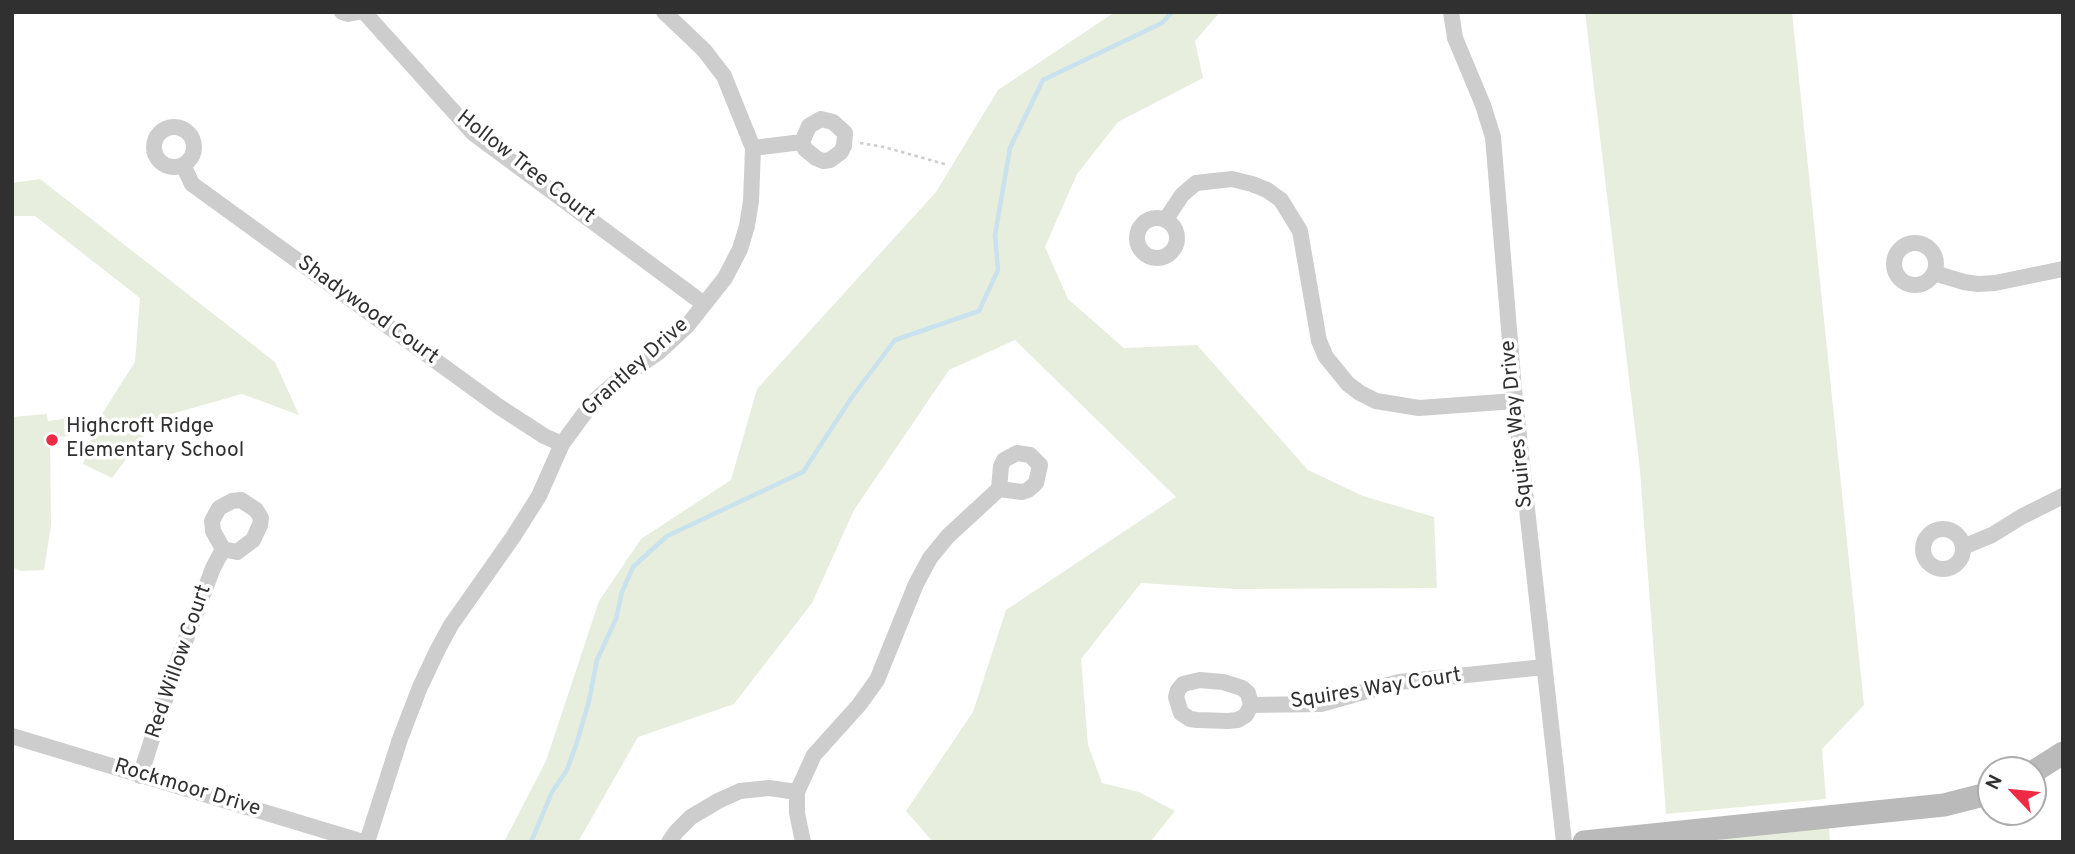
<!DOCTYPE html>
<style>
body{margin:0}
#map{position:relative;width:2075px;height:854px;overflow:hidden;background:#fff;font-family:Overpass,sans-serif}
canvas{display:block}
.frame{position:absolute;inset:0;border:14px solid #303030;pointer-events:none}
.north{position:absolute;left:1977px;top:756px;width:70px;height:70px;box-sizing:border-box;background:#fff;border:2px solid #acacac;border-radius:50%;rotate:296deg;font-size:19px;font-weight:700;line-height:28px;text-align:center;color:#303030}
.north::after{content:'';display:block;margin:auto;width:24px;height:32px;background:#ef2a44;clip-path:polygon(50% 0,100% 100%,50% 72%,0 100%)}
</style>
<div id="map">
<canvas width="2075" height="854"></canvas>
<div class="frame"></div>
<div class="north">N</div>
</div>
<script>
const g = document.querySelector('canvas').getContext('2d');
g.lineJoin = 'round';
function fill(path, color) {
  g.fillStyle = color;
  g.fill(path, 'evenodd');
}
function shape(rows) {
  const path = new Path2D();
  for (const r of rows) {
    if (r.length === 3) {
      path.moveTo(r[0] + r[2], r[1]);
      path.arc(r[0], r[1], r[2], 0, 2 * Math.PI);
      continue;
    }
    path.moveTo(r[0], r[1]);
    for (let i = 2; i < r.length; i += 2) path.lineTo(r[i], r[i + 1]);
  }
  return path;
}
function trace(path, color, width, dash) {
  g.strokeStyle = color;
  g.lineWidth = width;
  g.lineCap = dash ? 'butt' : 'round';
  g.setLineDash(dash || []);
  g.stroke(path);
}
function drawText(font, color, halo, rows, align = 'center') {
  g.font = font + ' Overpass,sans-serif';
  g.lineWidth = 7;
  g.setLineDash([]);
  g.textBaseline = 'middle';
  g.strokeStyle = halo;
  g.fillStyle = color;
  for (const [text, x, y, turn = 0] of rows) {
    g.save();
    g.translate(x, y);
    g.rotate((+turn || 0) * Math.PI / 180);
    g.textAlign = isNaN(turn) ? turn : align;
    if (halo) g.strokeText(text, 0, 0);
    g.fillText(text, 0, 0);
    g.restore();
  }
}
fill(shape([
 [1115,12,1220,12,1195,41,1203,78,1118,122,1077,174,1045,247,1068,299,1124,348,1197,345,1308,470,1363,496,1434,517,1437,588,1235,589,1141,583,1081,659,1088,745,1102,783,1139,792,1175,811,1150,842,933,842,906,811,973,712,1006,610,1176,497,1015,340,949,370,854,510,812,603,734,704,638,737,578,842,504,842,546,761,599,601,641,539,731,480,757,389,936,192,998,90],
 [1585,12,1792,12,1864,705,1822,749,1826,799,1666,814,1640,470],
 [40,179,275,362,299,415,242,394,157,418,112,478,83,464,100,417,135,362,140,298,35,216,12,216,12,183],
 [47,414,48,421,68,418,70,436,50,438,51,525,44,570,21,571,12,567,12,417],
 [1829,828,1830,842,1666,842]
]), '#e7eedd');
trace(shape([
 [531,842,552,792,567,770,577,742,589,701,597,660,616,619,622,592,633,567,667,536,803,472,852,397,895,340,979,311,998,270,995,235,1010,148,1043,80,1162,23,1172,12]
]), '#c9e2ee', 4.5);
trace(shape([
 [860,143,884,147,948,165]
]), '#cdcdcd', 2.5, [3.5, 3.5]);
trace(shape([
 [342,12,348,14,358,12],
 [364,12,473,133,704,304],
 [1451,12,1455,38,1483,105,1493,137,1515,401,1564,842],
 [821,119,833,122,845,133,844,146,841,152,830,160,823,161,816,158,805,149,802,142,809,126,821,119],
 [174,147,20],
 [753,148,802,142],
 [183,165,192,184,498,406,544,436,562,444],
 [1157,238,20],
 [1166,219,1182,195,1196,183,1232,179,1252,184,1267,190,1281,200,1300,231,1319,341,1326,357,1348,384,1360,393,1376,401,1419,408,1515,401],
 [1915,264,21],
 [1934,273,1964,282,1978,284,1995,283,2063,269],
 [1017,453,1030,455,1040,465,1036,483,1028,490,1022,492,999,489,1001,466,1004,460,1017,453],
 [241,500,256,510,261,518,260,525,253,540,237,552,223,549,213,531,212,521,219,508,232,501,241,500],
 [1943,549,20],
 [1963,547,1992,535,2021,517,2063,496],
 [1200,680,1223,682,1242,688,1248,693,1251,705,1246,715,1238,720,1228,721,1197,720,1190,719,1181,713,1176,697,1178,690,1183,684,1200,680],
 [1251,705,1321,704,1399,682,1544,667],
 [12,736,363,842],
 [140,776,177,663,213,568,223,549],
 [367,842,400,739,420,687,438,649,451,625,513,537,539,496,562,444,592,403,617,381,659,352,687,326,725,278,740,249,747,226,751,201,753,148,724,76,704,50,664,12],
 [669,842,676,832,691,817,718,801,740,791,769,788,797,792],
 [803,842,797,813,797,792,814,755,859,705,877,680,916,584,930,558,948,536,999,489]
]), '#cdcdcd', 16);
trace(shape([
 [2033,772,2063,753],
 [1584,842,1944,805,1991,793]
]), '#bababa', 23);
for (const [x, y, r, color] of [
 [52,440,7,"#ef2a44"]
]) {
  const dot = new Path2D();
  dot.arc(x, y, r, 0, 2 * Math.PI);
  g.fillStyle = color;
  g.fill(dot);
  trace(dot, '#fff', 2.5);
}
drawText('21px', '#303030', '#fff', [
 ["Hollow Tree Court",525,168,38],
 ["Shadywood Court",367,311,36],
 ["Grantley Drive",636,368,-42],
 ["Squires Way Drive",1518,424,-96],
 ["Red Willow Court",180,662,-71],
 ["Squires Way Court",1376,690,-9],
 ["Rockmoor Drive",187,789,17]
]);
drawText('21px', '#303030', '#fff', [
 ["Highcroft Ridge",66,428],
 ["Elementary School",66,452]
], 'left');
</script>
